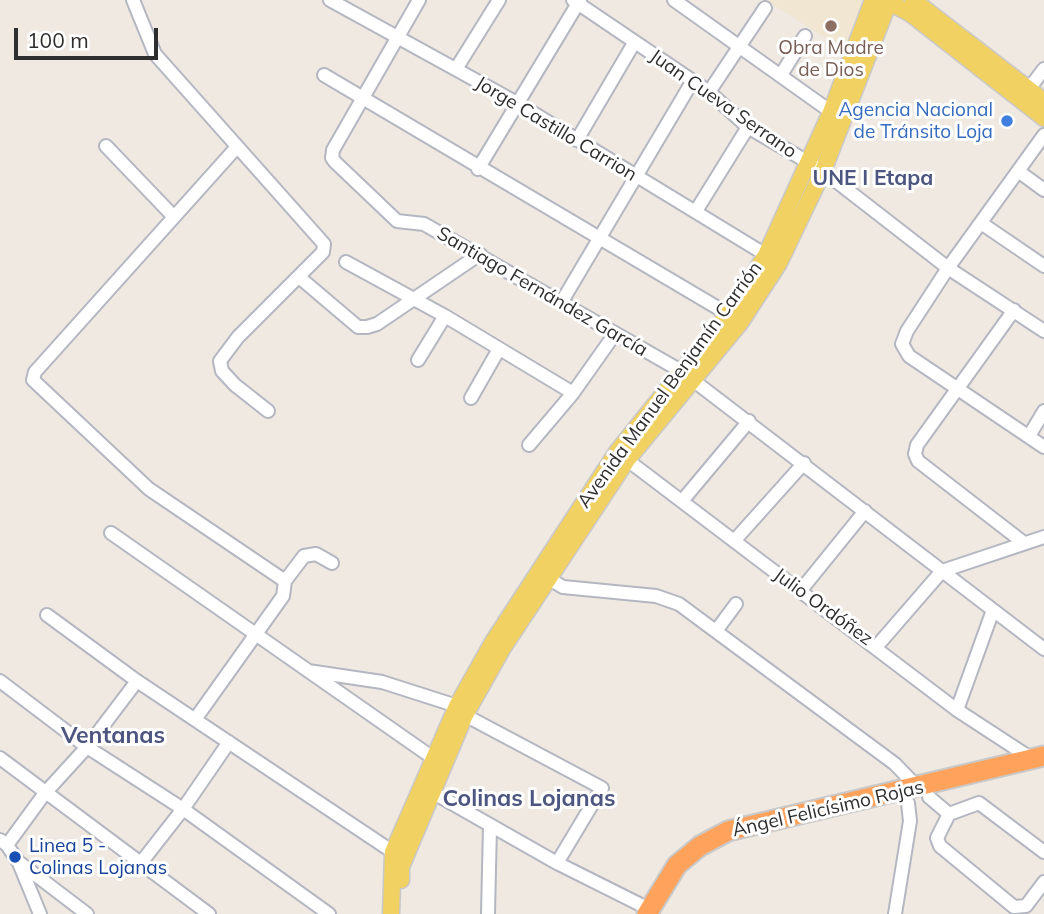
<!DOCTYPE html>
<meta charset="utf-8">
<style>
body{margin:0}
#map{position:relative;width:1044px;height:914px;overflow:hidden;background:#efe9e1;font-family:Mulish,sans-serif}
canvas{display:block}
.scale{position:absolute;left:14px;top:28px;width:144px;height:32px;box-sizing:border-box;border:4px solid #2e2e2e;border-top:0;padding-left:9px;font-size:21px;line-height:24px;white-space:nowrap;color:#2e2e2e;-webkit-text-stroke:5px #fff;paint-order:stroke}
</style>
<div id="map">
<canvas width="1044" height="914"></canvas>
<div class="scale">100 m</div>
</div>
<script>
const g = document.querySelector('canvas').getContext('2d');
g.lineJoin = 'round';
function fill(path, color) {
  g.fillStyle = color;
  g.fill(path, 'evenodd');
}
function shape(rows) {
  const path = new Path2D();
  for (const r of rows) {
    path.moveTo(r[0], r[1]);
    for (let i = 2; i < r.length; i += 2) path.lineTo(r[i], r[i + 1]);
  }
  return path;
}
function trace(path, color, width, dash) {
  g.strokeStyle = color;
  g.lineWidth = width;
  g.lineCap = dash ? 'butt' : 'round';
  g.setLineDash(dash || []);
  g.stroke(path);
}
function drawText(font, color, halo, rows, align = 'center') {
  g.font = font + ' Mulish,sans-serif';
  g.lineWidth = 6;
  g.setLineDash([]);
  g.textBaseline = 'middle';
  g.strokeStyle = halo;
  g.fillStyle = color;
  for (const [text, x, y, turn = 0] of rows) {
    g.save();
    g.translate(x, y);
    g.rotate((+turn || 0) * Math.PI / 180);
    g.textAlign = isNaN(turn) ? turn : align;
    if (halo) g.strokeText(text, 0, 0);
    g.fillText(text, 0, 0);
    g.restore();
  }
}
fill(shape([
 [766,0,864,0,864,1,846,51]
]), '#f0e6d1');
const minor = shape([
 [133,0,155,54,324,244,323,252,238,337,220,361,222,371,235,385,268,411],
 [330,0,517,103,771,258],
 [419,0,333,150,332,158,335,162,397,221,424,224,681,371,1044,649],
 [573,0,709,92,748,127,823,171,948,268,1044,331],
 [674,0,837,116],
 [456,69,499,0],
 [324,75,728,314],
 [781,75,805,36],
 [709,92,765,8],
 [1025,94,1044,69],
 [1044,135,948,268,907,331,902,344,909,356,1044,447],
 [577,140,634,43],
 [106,146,174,217],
 [236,148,35,372,33,380,149,489,285,581],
 [478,169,580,0],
 [1018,171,1044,190],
 [696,211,748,127],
 [981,223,1044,266],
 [346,262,445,316,573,393],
 [299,277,358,327,367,327,377,324,480,254],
 [561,303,692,82],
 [1014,310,917,445,915,454,918,461,1024,543],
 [418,360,445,316],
 [471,398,499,349],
 [1029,436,1044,411],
 [529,445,573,393,614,335],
 [622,456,957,710,1032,759],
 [682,501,749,421],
 [111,533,433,758],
 [734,541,804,463],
 [549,579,563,587,656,596,679,604,895,764,918,788],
 [801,590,865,511],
 [47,615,137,681,393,852],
 [716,631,736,604],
 [877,646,942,571,1044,537],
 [308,671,382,682,457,706],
 [0,681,87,747,183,809,329,914],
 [957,710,993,610],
 [459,712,602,788,557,863],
 [196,718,283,596,285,581,304,556,316,554,332,563],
 [0,758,209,914],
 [432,792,557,863,649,909],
 [929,797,949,814],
 [0,840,7,845,19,863,40,914],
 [7,845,45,793,87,747,137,681],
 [1044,852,979,803,949,814,937,838,940,846,1014,907,1026,906,1044,882],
 [20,863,87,914],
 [140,864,183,809,229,742],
 [488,914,490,826],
 [895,914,910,821,908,803]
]);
const major = shape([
 [913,0,1044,101],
 [891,3,911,14,1044,118],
 [401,880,401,867,465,715,502,649,627,460,740,323,779,263,823,171,888,4],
 [391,914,393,852,457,706,493,642,617,452,728,314,766,255,831,112,873,0]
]);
const highway = shape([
 [647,914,677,865,700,846,728,831,1044,756]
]);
trace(minor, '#b4b7c1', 16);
trace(major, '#c9c9c9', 19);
trace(highway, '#c9c9c9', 23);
trace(minor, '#fff', 12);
trace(major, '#f2d163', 16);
trace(highway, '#ffa35c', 19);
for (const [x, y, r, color] of [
 [831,26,7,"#8d6e63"],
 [1007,121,7,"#3f7fe0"],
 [15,857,7,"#1a4fb4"]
]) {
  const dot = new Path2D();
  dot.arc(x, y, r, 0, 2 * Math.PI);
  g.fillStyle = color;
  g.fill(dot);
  trace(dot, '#fff', 2.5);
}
drawText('19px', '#785e54', '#fff', [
 ["Obra Madre",831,48],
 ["de Dios",831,70]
]);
drawText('19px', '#2e2e2e', '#fff', [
 ["Juan Cueva Serrano",723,104,35],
 ["Jorge Castillo Carrion",556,129,31],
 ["Santiago Fernández García",542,292,30],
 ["Avenida Manuel Benjamín Carrión",670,385,-54],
 ["Julio Ordóñez",823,607,36],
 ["Ángel Felicísimo Rojas",828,809,-13]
]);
drawText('19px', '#366cbe', '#fff', [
 ["Agencia Nacional",993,110],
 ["de Tránsito Loja",993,132]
], 'right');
drawText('19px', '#164399', '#fff', [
 ["Linea 5 -",29,846],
 ["Colinas Lojanas",29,868]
], 'left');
drawText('bold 21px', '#4d5680', '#fff', [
 ["UNE I Etapa",873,179]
]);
drawText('bold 23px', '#4d5680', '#fff', [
 ["Ventanas",113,736],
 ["Colinas Lojanas",529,799]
]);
</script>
